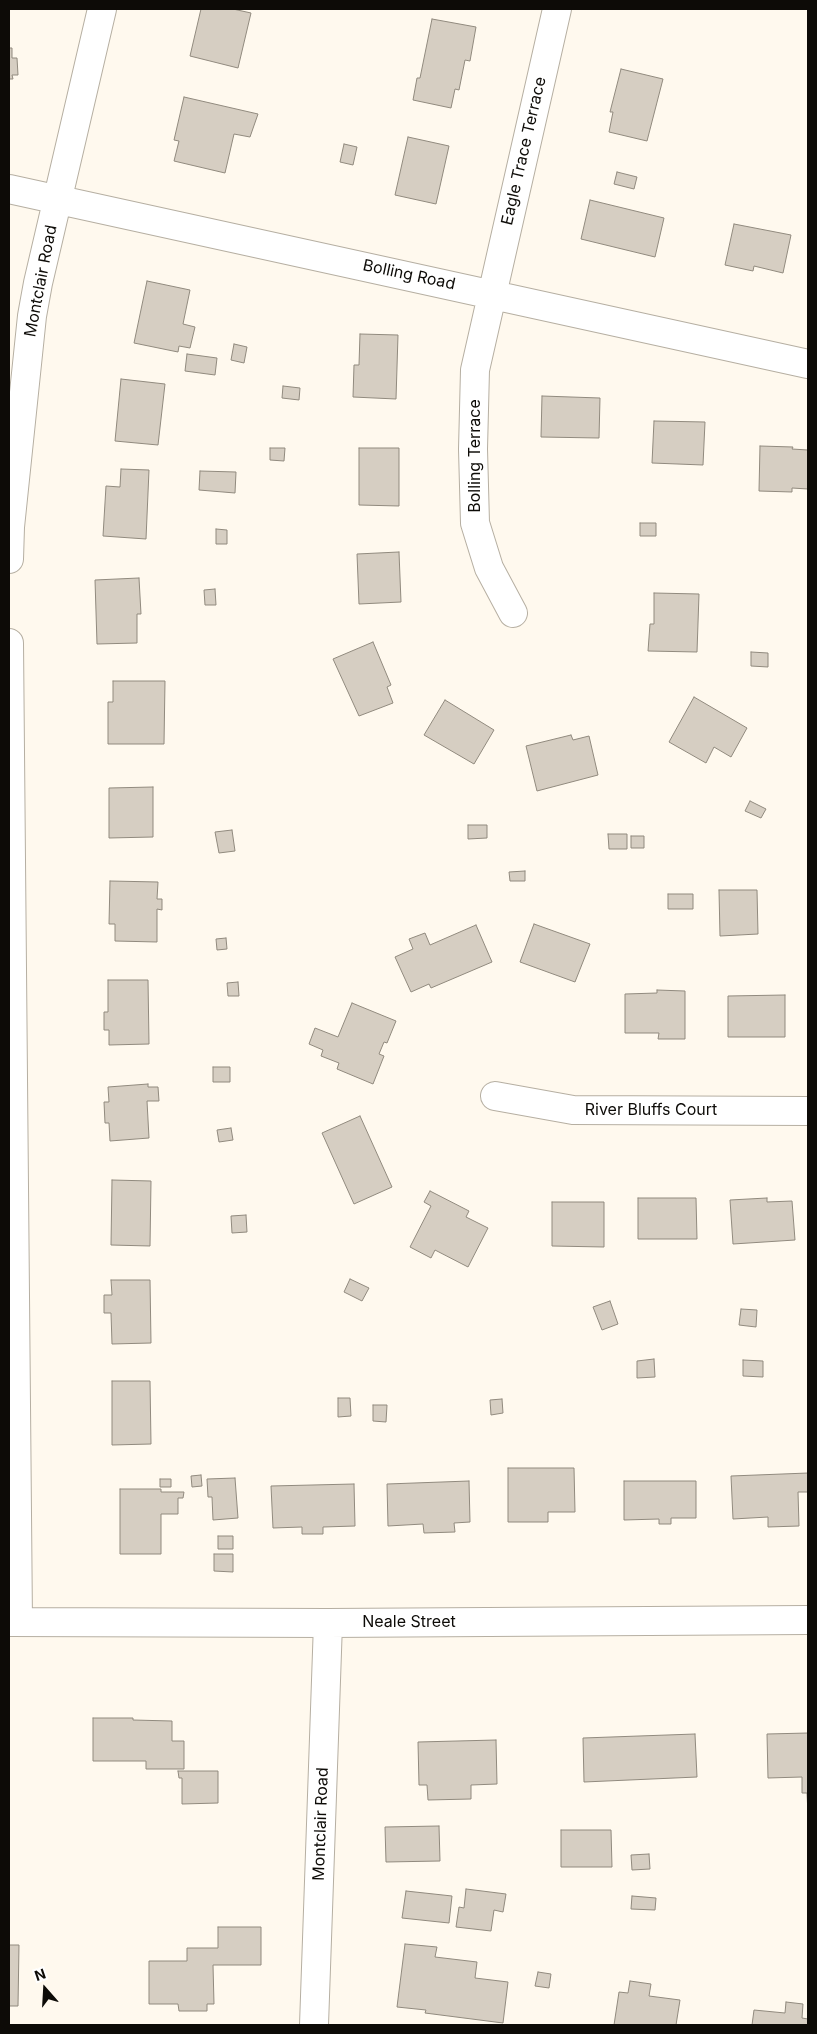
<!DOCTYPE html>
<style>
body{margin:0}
#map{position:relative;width:817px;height:2034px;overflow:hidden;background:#fff9ee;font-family:Inter,sans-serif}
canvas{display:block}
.frame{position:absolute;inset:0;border:10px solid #0d0b07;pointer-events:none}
.north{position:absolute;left:20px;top:1964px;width:50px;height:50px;-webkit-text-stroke:4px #fff;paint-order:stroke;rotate:341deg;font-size:14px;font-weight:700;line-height:20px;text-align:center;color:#0d0b07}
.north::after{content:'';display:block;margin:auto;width:18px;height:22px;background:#0d0b07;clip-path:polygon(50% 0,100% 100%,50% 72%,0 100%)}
</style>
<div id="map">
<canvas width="817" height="2034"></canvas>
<div class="frame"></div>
<div class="north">N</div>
</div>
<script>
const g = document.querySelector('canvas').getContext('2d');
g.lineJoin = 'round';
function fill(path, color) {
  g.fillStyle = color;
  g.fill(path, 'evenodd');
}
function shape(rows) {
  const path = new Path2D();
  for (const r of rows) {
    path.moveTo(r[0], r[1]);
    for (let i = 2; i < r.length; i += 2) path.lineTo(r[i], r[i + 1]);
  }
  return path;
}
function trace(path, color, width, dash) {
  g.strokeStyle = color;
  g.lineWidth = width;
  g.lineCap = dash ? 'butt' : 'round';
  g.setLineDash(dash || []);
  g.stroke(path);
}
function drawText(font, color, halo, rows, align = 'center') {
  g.font = font + ' Inter,sans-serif';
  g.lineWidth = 5;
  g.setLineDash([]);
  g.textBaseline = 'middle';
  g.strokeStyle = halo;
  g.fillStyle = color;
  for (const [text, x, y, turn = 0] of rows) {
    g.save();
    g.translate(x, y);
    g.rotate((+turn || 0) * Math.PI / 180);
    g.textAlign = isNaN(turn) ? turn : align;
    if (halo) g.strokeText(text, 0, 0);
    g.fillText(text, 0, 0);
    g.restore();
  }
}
const building = shape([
 [201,9,233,9,251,13,238,68,190,56,201,9],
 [432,19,476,27,470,61,465,60,459,90,455,89,451,108,413,100,417,78,420,78,432,19],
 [9,48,12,48,12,58,17,58,18,75,12,75,13,79,9,79,9,48],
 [621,69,663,79,647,141,609,132,613,112,610,112,621,69],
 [184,97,258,114,250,137,234,134,225,173,174,161,179,141,174,140,184,97],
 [408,137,449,146,436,204,395,195,408,137],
 [344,144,357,147,353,165,340,162,344,144],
 [617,172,637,177,634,189,614,184,617,172],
 [590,200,664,218,655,257,581,239,590,200],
 [734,224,791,235,783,273,754,266,753,271,725,265,734,224],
 [147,281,190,290,183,324,195,327,190,348,179,346,178,352,134,343,147,281],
 [360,334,398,335,396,399,353,397,354,365,359,365,360,334],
 [234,344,247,347,244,363,231,360,234,344],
 [187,354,217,358,215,375,185,371,187,354],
 [121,379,165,384,158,445,115,441,121,379],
 [283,386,300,388,299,400,282,398,283,386],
 [542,396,600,398,599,438,541,437,542,396],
 [654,421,705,422,703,465,652,463,654,421],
 [760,446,793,447,792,449,808,450,808,489,792,488,792,492,759,491,760,446],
 [270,448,285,448,284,461,270,460,270,448],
 [359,448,399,448,399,506,359,505,359,448],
 [121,469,149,470,146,539,103,536,106,486,120,487,121,469],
 [200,471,236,472,235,493,199,490,200,471],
 [640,523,656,523,656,536,640,536,640,523],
 [216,529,227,530,227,544,216,544,216,529],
 [399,552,401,602,359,604,357,554,399,552],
 [139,578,141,614,137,614,137,643,97,644,95,580,139,578],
 [215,589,216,605,205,605,204,590,215,589],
 [654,593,699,594,697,652,648,651,650,624,654,624,654,593],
 [373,642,391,685,387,687,393,703,359,716,333,659,373,642],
 [751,652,768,653,768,667,751,666,751,652],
 [113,681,165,681,164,744,108,744,108,702,113,702,113,681],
 [694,697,747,728,731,757,714,747,706,763,669,742,694,697],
 [445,700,494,730,474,764,424,735,445,700],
 [571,735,573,740,589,736,598,775,537,791,526,746,571,735],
 [153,787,153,837,109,838,109,788,153,787],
 [750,801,766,809,761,818,745,811,750,801],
 [468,825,487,825,487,838,468,839,468,825],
 [232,830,235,851,219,853,215,832,232,830],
 [608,834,627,834,627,849,609,849,608,834],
 [631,836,644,836,644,848,631,848,631,836],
 [525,871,525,881,510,881,509,872,525,871],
 [110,881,158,882,157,899,162,899,162,910,157,909,157,942,115,941,115,924,109,924,110,881],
 [719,890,757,890,758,934,720,936,719,890],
 [668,894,693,894,693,909,668,909,668,894],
 [534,924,590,944,575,982,520,962,534,924],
 [476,925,492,962,431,988,429,984,411,992,395,957,413,949,409,939,425,933,430,945,476,925],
 [226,938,227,949,217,950,216,939,226,938],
 [108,980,148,980,149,1044,109,1045,109,1030,104,1030,104,1012,108,1012,108,980],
 [238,982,239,996,228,996,227,983,238,982],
 [657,990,685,991,685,1039,658,1039,659,1033,625,1033,625,994,657,993,657,990],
 [785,995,785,1037,728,1037,728,996,785,995],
 [352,1003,396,1021,387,1043,384,1042,379,1054,384,1056,373,1084,337,1069,339,1063,321,1056,323,1050,309,1044,315,1028,338,1037,352,1003],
 [213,1067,230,1067,230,1082,213,1082,213,1067],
 [148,1084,148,1087,158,1087,159,1101,147,1101,149,1138,110,1141,109,1123,105,1123,104,1102,109,1102,108,1087,148,1084],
 [360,1116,392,1187,354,1204,322,1133,360,1116],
 [231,1128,233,1140,219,1142,217,1130,231,1128],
 [112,1180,151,1181,150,1246,111,1245,112,1180],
 [430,1191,469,1211,466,1217,488,1228,468,1267,435,1250,431,1258,410,1247,431,1206,424,1202,430,1191],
 [638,1198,696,1198,697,1239,638,1239,638,1198],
 [767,1198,767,1202,792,1201,795,1240,733,1244,730,1200,767,1198],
 [552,1202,604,1202,604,1247,552,1246,552,1202],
 [246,1215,247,1232,232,1233,231,1216,246,1215],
 [350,1279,369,1288,362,1301,344,1292,350,1279],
 [111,1280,150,1280,151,1343,112,1344,111,1313,104,1313,104,1295,112,1295,111,1280],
 [610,1301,618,1324,602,1330,593,1307,610,1301],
 [741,1309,757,1310,756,1327,739,1325,741,1309],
 [654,1359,655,1377,637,1378,637,1361,654,1359],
 [743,1360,763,1361,763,1377,743,1376,743,1360],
 [112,1381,150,1381,151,1444,112,1445,112,1381],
 [338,1398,350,1398,351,1416,338,1417,338,1398],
 [502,1399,503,1413,491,1415,490,1400,502,1399],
 [373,1405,387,1405,386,1422,373,1421,373,1405],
 [508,1468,574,1468,575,1512,548,1512,548,1522,508,1522,508,1468],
 [808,1473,808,1492,798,1492,799,1526,768,1527,768,1517,733,1519,731,1476,808,1473],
 [201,1475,202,1486,192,1487,191,1476,201,1475],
 [235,1478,238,1518,213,1520,212,1497,208,1497,207,1479,235,1478],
 [160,1479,171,1479,171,1487,160,1487,160,1479],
 [469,1481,470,1522,454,1523,455,1532,424,1533,423,1524,388,1526,387,1484,469,1481],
 [624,1481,696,1481,696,1518,671,1518,671,1524,659,1524,659,1519,624,1520,624,1481],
 [354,1484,355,1526,323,1527,323,1534,302,1534,302,1527,273,1528,271,1486,354,1484],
 [120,1489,161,1489,161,1492,184,1492,183,1498,178,1498,178,1514,161,1514,161,1554,120,1554,120,1489],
 [218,1536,233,1536,233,1549,218,1549,218,1536],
 [214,1554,233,1554,233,1572,214,1571,214,1554],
 [93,1718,133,1718,133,1720,172,1721,172,1741,184,1741,184,1769,146,1769,146,1761,93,1761,93,1718],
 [808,1733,808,1814,807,1793,802,1793,802,1777,768,1778,767,1734,808,1733],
 [695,1734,697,1777,584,1782,583,1738,695,1734],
 [496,1740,497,1784,471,1785,471,1799,428,1800,427,1785,419,1785,418,1742,496,1740],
 [178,1771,218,1771,218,1803,182,1804,182,1778,179,1778,178,1771],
 [439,1826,440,1861,386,1862,385,1827,439,1826],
 [561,1830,611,1830,612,1867,561,1867,561,1830],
 [649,1854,650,1869,632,1870,631,1855,649,1854],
 [466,1889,506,1894,503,1912,494,1910,491,1931,456,1927,459,1907,464,1908,466,1889],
 [406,1891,452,1896,449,1923,402,1918,406,1891],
 [632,1896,656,1898,655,1910,631,1909,632,1896],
 [218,1927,261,1927,261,1965,213,1965,214,2004,207,2004,207,2011,179,2011,178,2004,149,2004,149,1961,187,1961,187,1948,218,1948,218,1927],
 [405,1944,437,1947,435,1957,477,1962,475,1978,508,1982,503,2023,425,2013,426,2010,397,2007,405,1944],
 [9,1945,19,1945,18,2006,9,2006,9,1945],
 [538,1972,551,1974,549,1988,535,1986,538,1972],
 [630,1981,651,1984,649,1996,680,2000,676,2025,614,2025,619,1992,628,1993,630,1981],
 [786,2002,803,2004,802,2018,808,2019,808,2025,752,2025,754,2010,785,2013,786,2002]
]);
fill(building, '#d6cec2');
trace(building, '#918a7e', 1);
const street = shape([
 [9,189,808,364],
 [9,559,10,527,32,316,38,283,102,9],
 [513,613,489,568,475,523,473,449,475,370,557,9],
 [9,643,18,1622],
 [495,1096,573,1110,808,1111],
 [9,1622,328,1623,808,1620],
 [314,2025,328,1623]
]);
trace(street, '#b6afa2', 30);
trace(street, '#fff', 28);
drawText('16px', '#0d0b07', '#fff', [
 ["Eagle Trace Terrace",524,151,-77],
 ["Bolling Road",409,275,12],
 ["Montclair Road",41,281,-79],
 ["Bolling Terrace",475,456,-90],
 ["River Bluffs Court",651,1110],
 ["Neale Street",409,1622],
 ["Montclair Road",321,1824,-88]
]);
</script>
